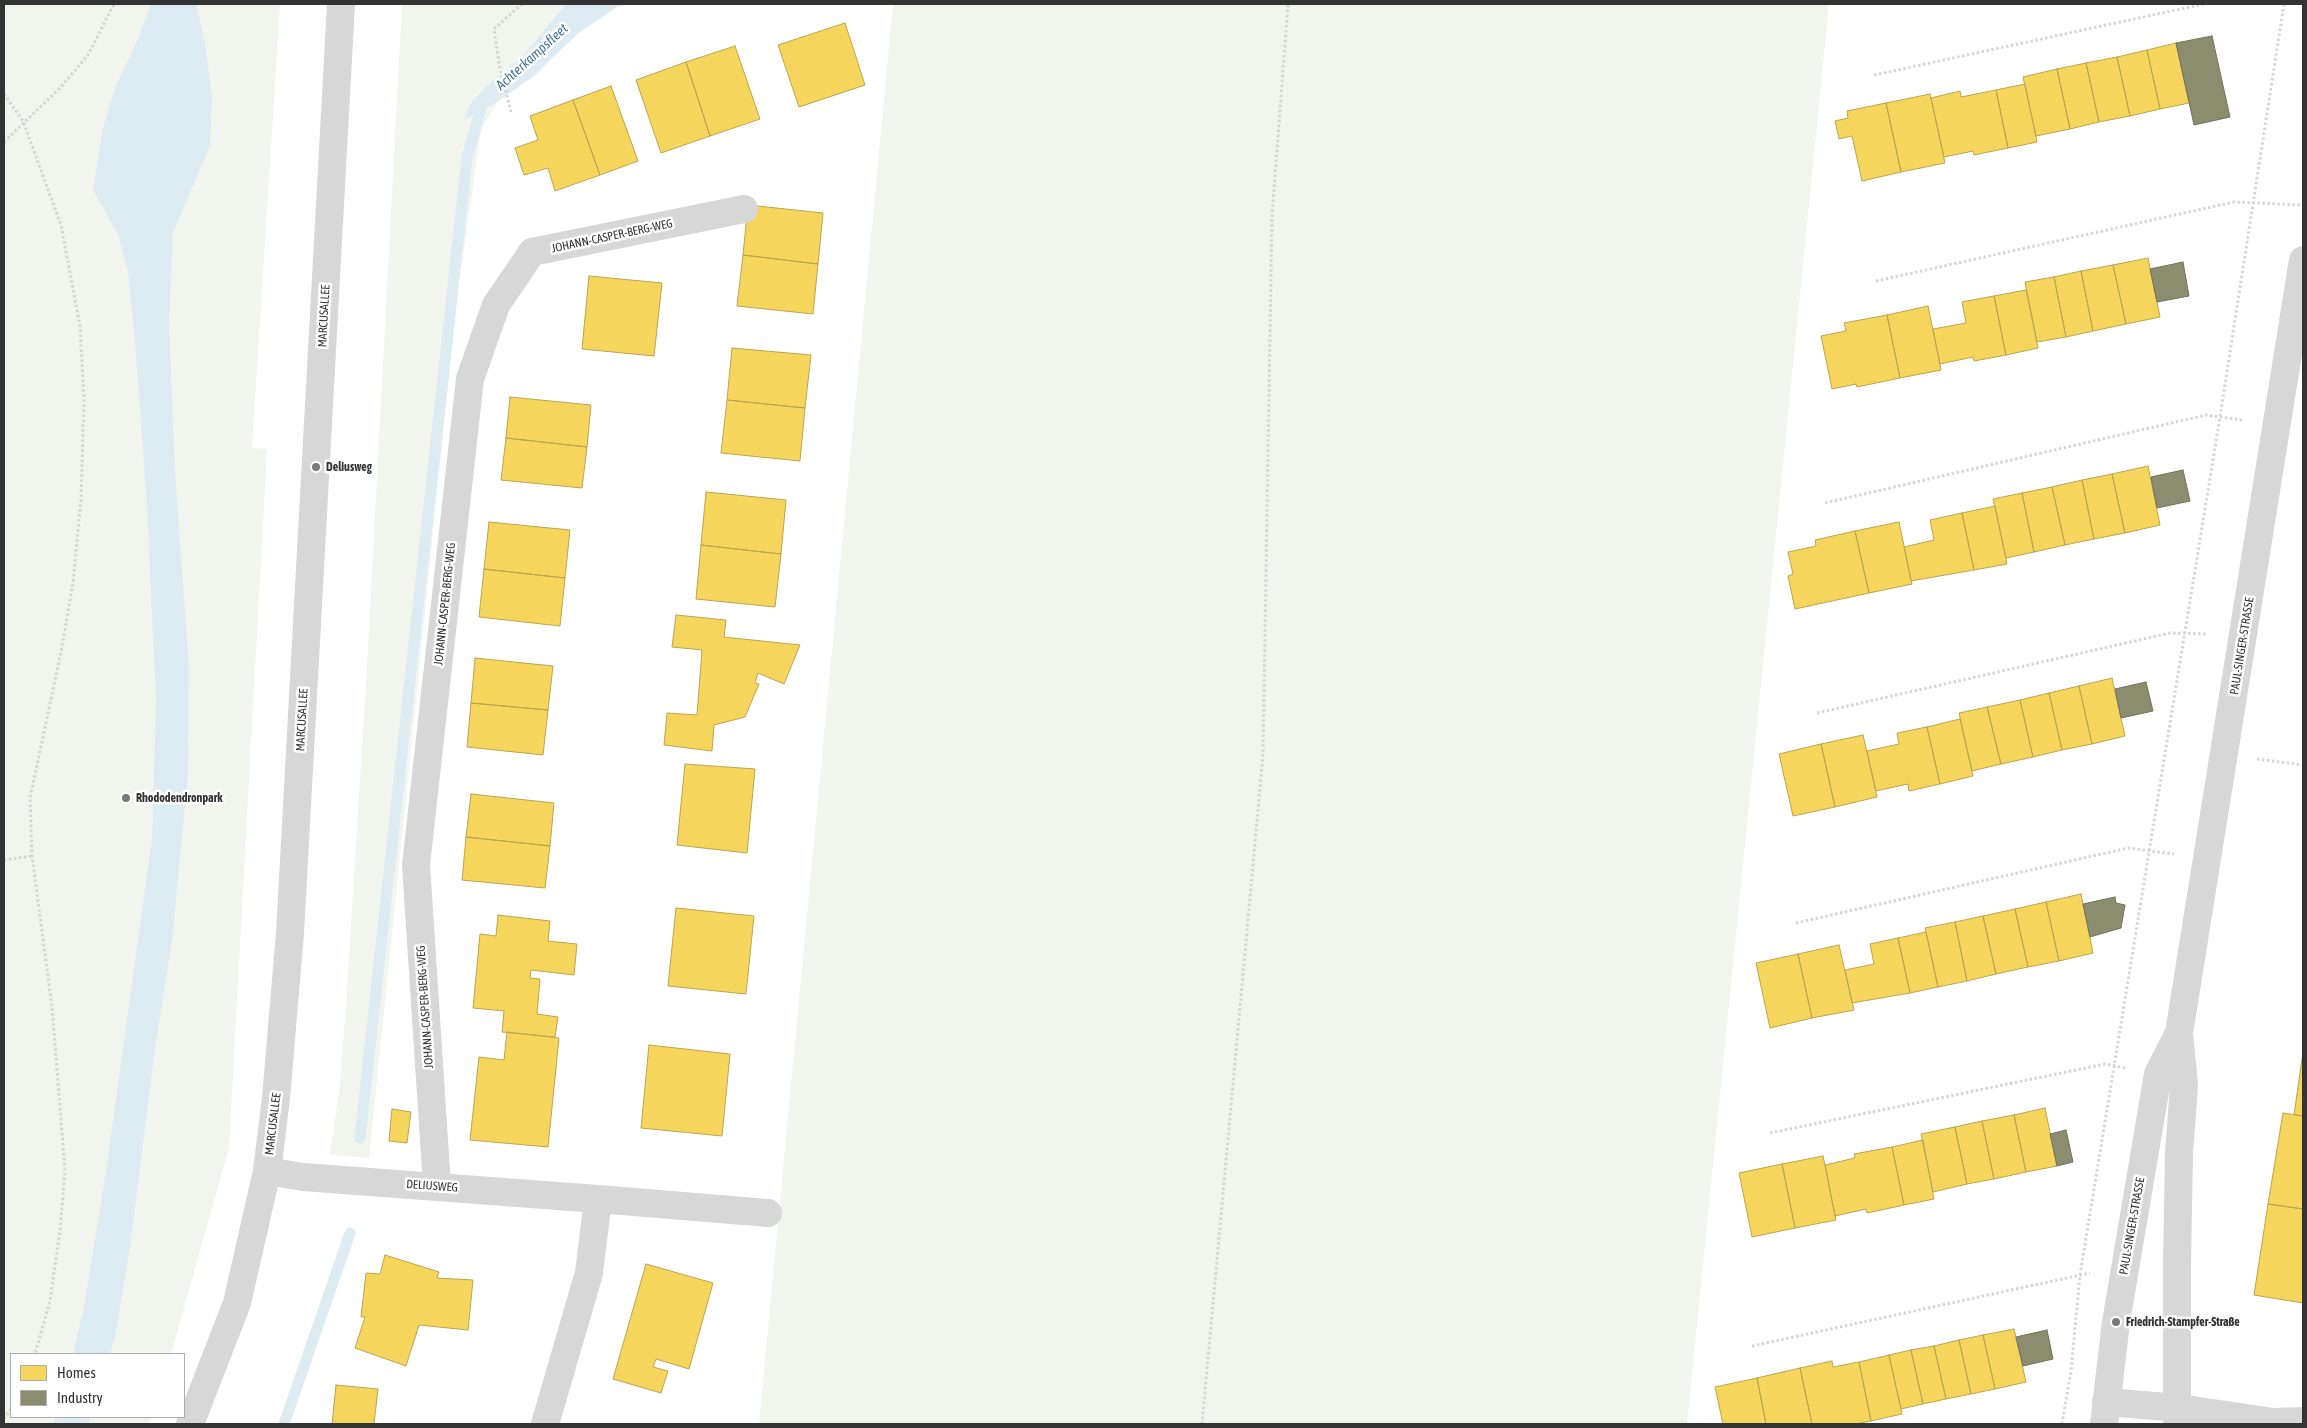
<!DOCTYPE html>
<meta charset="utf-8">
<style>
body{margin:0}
#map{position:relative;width:2307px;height:1428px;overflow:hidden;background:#fff;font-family:"Asap Condensed",sans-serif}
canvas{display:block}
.frame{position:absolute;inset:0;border:5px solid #333;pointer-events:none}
.legend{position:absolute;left:10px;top:1353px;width:175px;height:65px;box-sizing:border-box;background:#fff;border:1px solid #adadad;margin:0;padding:6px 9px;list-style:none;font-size:15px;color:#333}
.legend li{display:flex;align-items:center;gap:10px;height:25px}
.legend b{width:25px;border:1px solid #adadad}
</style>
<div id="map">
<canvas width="2307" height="1428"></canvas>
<div class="frame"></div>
<ul class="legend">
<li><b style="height:14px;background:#f6d55c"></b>Homes</li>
<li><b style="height:14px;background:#8c8c6e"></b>Industry</li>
</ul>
</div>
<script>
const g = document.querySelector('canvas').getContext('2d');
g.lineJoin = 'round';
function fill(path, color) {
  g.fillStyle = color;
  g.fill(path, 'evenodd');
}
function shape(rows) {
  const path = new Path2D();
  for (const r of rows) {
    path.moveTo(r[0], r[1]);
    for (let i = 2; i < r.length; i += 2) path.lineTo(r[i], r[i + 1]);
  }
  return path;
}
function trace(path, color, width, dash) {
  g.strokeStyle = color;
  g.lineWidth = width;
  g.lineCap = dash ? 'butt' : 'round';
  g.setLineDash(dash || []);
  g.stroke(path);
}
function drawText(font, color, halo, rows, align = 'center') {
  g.font = font + ' "Asap Condensed",sans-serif';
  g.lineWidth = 5;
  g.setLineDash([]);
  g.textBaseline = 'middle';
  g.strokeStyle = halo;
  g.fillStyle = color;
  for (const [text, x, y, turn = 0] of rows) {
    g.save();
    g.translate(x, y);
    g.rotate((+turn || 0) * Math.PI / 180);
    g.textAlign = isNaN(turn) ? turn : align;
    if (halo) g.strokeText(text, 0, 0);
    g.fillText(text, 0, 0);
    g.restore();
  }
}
fill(shape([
 [4,4,280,4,252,448,267,449,229,1148,171,1354,11,1354,11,1417,152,1417,148,1424,4,1424],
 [402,4,566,4,522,57,490,83,465,119,497,102,481,130,458,290,369,1158,330,1155,340,1084,346,1007,367,667],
 [893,4,1829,4,1687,1424,759,1424]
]), '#f1f5ed');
fill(shape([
 [151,4,196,4,205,43,212,97,210,146,173,232,169,323,175,473,189,668,188,774,172,941,155,1048,130,1247,115,1337,110,1354,73,1354,84,1307,106,1172,152,839,156,702,147,505,135,341,128,271,118,234,93,190,103,128,115,88,138,39],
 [566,4,630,4,617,7,577,34,534,76,497,102,464,120,471,103,490,83,522,57],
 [56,1417,90,1417,88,1424,53,1424]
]), '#ddebf3');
const homes = shape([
 [845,23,865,85,799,107,778,45,845,23],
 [2176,43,2189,103,2160,109,2147,50,2176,43],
 [735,46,760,119,710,136,686,62,735,46],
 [2147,50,2160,109,2130,116,2117,57,2147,50],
 [2117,57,2130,116,2099,122,2086,63,2117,57],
 [686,62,710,136,661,153,636,80,686,62],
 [2086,63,2099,122,2070,129,2057,69,2086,63],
 [2057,69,2070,129,2036,136,2023,77,2057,69],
 [2025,84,2037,142,2008,148,1996,90,2025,84],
 [611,86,638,161,600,175,573,100,611,86],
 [1996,90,2008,148,1974,155,1973,151,1944,157,1931,98,1960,91,1961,97,1996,90],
 [1930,94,1945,163,1901,172,1886,103,1930,94],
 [573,100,600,175,555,191,548,168,524,175,515,148,538,140,530,116,573,100],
 [1886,103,1901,172,1862,181,1852,136,1839,139,1835,121,1848,118,1847,111,1886,103],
 [748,205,823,213,818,264,743,255,748,205],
 [743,255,818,264,813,314,737,306,743,255],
 [2148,258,2160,317,2126,324,2113,265,2148,258],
 [2113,265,2126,324,2093,331,2081,271,2113,265],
 [2081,271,2093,331,2066,337,2054,277,2081,271],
 [589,276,662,283,654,356,582,349,589,276],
 [2054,277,2066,337,2037,342,2025,282,2054,277],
 [2026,290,2038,348,2006,355,1994,296,2026,290],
 [1994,296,2006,355,1974,361,1973,357,1940,364,1933,329,1966,323,1962,302,1994,296],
 [1928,306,1941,370,1900,378,1887,315,1928,306],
 [1887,315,1900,378,1857,387,1856,384,1832,389,1821,336,1846,331,1844,323,1887,315],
 [732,348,811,355,805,408,727,400,732,348],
 [510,397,591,405,587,447,506,438,510,397],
 [727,400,805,408,800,461,721,453,727,400],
 [506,438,587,447,582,488,501,480,506,438],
 [2148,466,2160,525,2125,533,2112,474,2148,466],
 [2112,474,2125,533,2094,539,2082,480,2112,474],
 [2082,480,2094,539,2065,545,2052,487,2082,480],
 [2052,487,2065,545,2034,552,2022,493,2052,487],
 [706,492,786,500,781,554,701,545,706,492],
 [2022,493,2034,552,2006,558,1993,499,2022,493],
 [1995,506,2007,564,1974,570,1962,513,1995,506],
 [1962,513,1974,570,1911,581,1904,547,1934,540,1930,520,1962,513],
 [489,522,570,530,565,578,484,569,489,522],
 [1899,522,1912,584,1869,593,1855,531,1899,522],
 [1855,531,1869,593,1795,609,1788,576,1793,574,1788,552,1816,546,1815,540,1855,531],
 [701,545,781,554,775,607,696,599,701,545],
 [484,569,565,578,560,626,479,617,484,569],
 [676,615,726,620,724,637,800,645,784,684,758,673,755,683,759,684,745,717,714,725,712,751,664,745,667,713,697,715,702,650,672,647,676,615],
 [475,658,553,666,548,710,471,703,475,658],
 [2112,678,2125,736,2092,744,2079,686,2112,678],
 [2079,686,2092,744,2062,750,2049,693,2079,686],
 [2049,693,2062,750,2033,757,2020,700,2049,693],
 [2020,700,2033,757,2001,764,1987,707,2020,700],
 [471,703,548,710,543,755,467,747,471,703],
 [1987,707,2001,764,1972,771,1959,713,1987,707],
 [1960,719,1973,776,1940,784,1927,727,1960,719],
 [1927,727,1940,784,1909,791,1908,784,1876,791,1867,751,1899,744,1897,733,1927,727],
 [1863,735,1877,797,1835,807,1821,744,1863,735],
 [1821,744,1835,807,1793,816,1779,754,1821,744],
 [685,764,755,769,747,853,677,845,685,764],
 [471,794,554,803,550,846,466,837,471,794],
 [466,837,550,846,545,888,462,880,466,837],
 [2081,894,2093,953,2059,961,2046,902,2081,894],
 [2046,902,2059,961,2028,967,2015,909,2046,902],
 [676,908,754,916,746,994,668,986,676,908],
 [2015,909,2028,967,1996,974,1983,916,2015,909],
 [498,915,550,921,548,941,577,944,574,975,531,970,530,978,540,979,537,1014,558,1017,555,1037,502,1032,504,1011,473,1008,480,934,496,936,498,915],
 [1983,916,1996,974,1967,981,1955,922,1983,916],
 [1955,922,1967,981,1938,987,1925,928,1955,922],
 [1926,932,1938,987,1910,993,1898,938,1926,932],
 [1898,938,1910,993,1852,1003,1845,970,1874,964,1870,944,1898,938],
 [1839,945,1854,1010,1812,1018,1798,954,1839,945],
 [1798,954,1812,1018,1770,1028,1756,963,1798,954],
 [507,1032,559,1038,548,1147,470,1140,479,1057,504,1060,507,1032],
 [649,1045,730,1054,722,1136,641,1128,649,1045],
 [2303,1052,2303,1116,2294,1115,2303,1052],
 [2045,1108,2057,1166,2026,1172,2014,1115,2045,1108],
 [392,1109,411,1112,407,1143,389,1141,392,1109],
 [2283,1113,2303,1116,2303,1209,2268,1204,2283,1113],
 [2014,1115,2026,1172,1994,1179,1982,1121,2014,1115],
 [1982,1121,1994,1179,1967,1184,1955,1127,1982,1121],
 [1955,1127,1967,1184,1933,1192,1921,1134,1955,1127],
 [1923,1140,1934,1199,1904,1205,1892,1147,1923,1140],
 [1892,1147,1904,1205,1867,1213,1866,1209,1835,1216,1825,1165,1855,1158,1854,1154,1892,1147],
 [1823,1156,1836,1220,1795,1228,1782,1164,1823,1156],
 [1782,1164,1795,1228,1752,1237,1739,1173,1782,1164],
 [2268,1204,2303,1209,2303,1303,2254,1295,2268,1204],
 [385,1255,439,1272,437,1278,473,1280,468,1330,419,1325,406,1366,355,1348,365,1317,361,1317,366,1273,380,1274,385,1255],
 [646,1264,713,1283,689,1369,656,1359,653,1367,668,1371,661,1393,613,1379,646,1264],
 [2014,1329,2026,1382,1995,1389,1983,1335,2014,1329],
 [1983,1335,1995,1389,1971,1394,1959,1340,1983,1335],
 [1959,1340,1971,1394,1946,1399,1934,1346,1959,1340],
 [1934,1346,1946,1399,1923,1404,1911,1350,1934,1346],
 [1911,1350,1923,1404,1901,1409,1889,1355,1911,1350],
 [1889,1355,1902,1414,1871,1421,1859,1362,1889,1355],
 [1832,1361,1833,1367,1859,1362,1871,1421,1855,1424,1812,1424,1800,1368,1832,1361],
 [1800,1368,1812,1424,1766,1424,1757,1378,1800,1368],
 [1757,1378,1766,1424,1723,1424,1715,1387,1757,1378],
 [336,1385,378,1389,374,1424,332,1424,336,1385]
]);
fill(homes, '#f6d55c');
trace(homes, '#bca450', 1);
const industry = shape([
 [2212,36,2230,117,2194,125,2176,43,2212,36],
 [2183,262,2189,296,2157,302,2150,269,2183,262],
 [2183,470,2190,501,2157,508,2151,477,2183,470],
 [2146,682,2153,711,2121,718,2115,689,2146,682],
 [2115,897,2116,903,2125,905,2121,928,2090,937,2083,904,2115,897],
 [2066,1130,2073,1162,2057,1166,2050,1134,2066,1130],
 [2047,1330,2053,1359,2023,1366,2016,1337,2047,1330]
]);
fill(industry, '#8c8c6e');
trace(industry, '#71715c', 1);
trace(shape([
 [360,1138,467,158,482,104],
 [284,1424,350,1233]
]), '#ddebf3', 11);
trace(shape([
 [1874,75,2204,4],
 [4,94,23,121,61,225,80,326,84,399,81,499,73,583,62,647,30,798,32,856,52,1007,65,1170,60,1231,50,1301,35,1354],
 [511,112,500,69,494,29,522,4],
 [4,142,60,88,88,55,114,4],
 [1876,281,2234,202,2303,205],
 [1825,503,2206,415,2242,420],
 [1817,713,2170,633,2208,634],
 [2257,759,2303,765],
 [4,860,32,856],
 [1796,923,2128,848,2174,854],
 [1770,1133,2105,1064,2125,1068],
 [1752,1346,2090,1273],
 [4,1419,11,1409],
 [1202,1424,1263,755,1272,216,1288,4],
 [2062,1424,2071,1371,2080,1275,2220,417,2284,4]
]), '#d6d6d6', 3, [2.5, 2.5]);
trace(shape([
 [267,1171,303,1177,598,1199,589,1273,545,1424],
 [437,1186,416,865,470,379,496,305,532,252,744,209],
 [598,1199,768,1213],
 [2106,1402,2179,1408,2273,1422,2303,1421],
 [190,1424,237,1303,267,1171,276,1098,290,933,341,4],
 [2104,1424,2116,1322,2158,1074,2179,1033],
 [2177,1424,2177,1263,2179,1153,2184,1085,2179,1033,2303,260]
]), '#d7d7d7', 28);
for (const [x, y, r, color] of [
 [316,467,5,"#7a7a7a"],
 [126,798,5,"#7a7a7a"],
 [2116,1322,5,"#7a7a7a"]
]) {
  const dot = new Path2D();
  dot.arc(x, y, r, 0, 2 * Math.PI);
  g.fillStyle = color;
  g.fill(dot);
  trace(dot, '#fff', 2);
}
drawText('12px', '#333', '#fff', [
 ["JOHANN-CASPER-BERG-WEG",612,236,-12],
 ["MARCUSALLEE",324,316,-87],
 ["JOHANN-CASPER-BERG-WEG",445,604,-84],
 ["PAUL-SINGER-STRASSE",2242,646,-81],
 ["MARCUSALLEE",302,720,-87],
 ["JOHANN-CASPER-BERG-WEG",425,1007,-94],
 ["MARCUSALLEE",273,1124,-83],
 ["DELIUSWEG",432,1186,4],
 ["PAUL-SINGER-STRASSE",2132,1226,-80]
]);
drawText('bold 12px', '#333', '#fff', [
 ["Deliusweg",326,467],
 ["Rhododendronpark",136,798],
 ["Friedrich-Stampfer-Straße",2126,1322]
], 'left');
drawText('italic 14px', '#3f7597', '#fff', [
 ["Achterkampsfleet",532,57,-42]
]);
</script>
